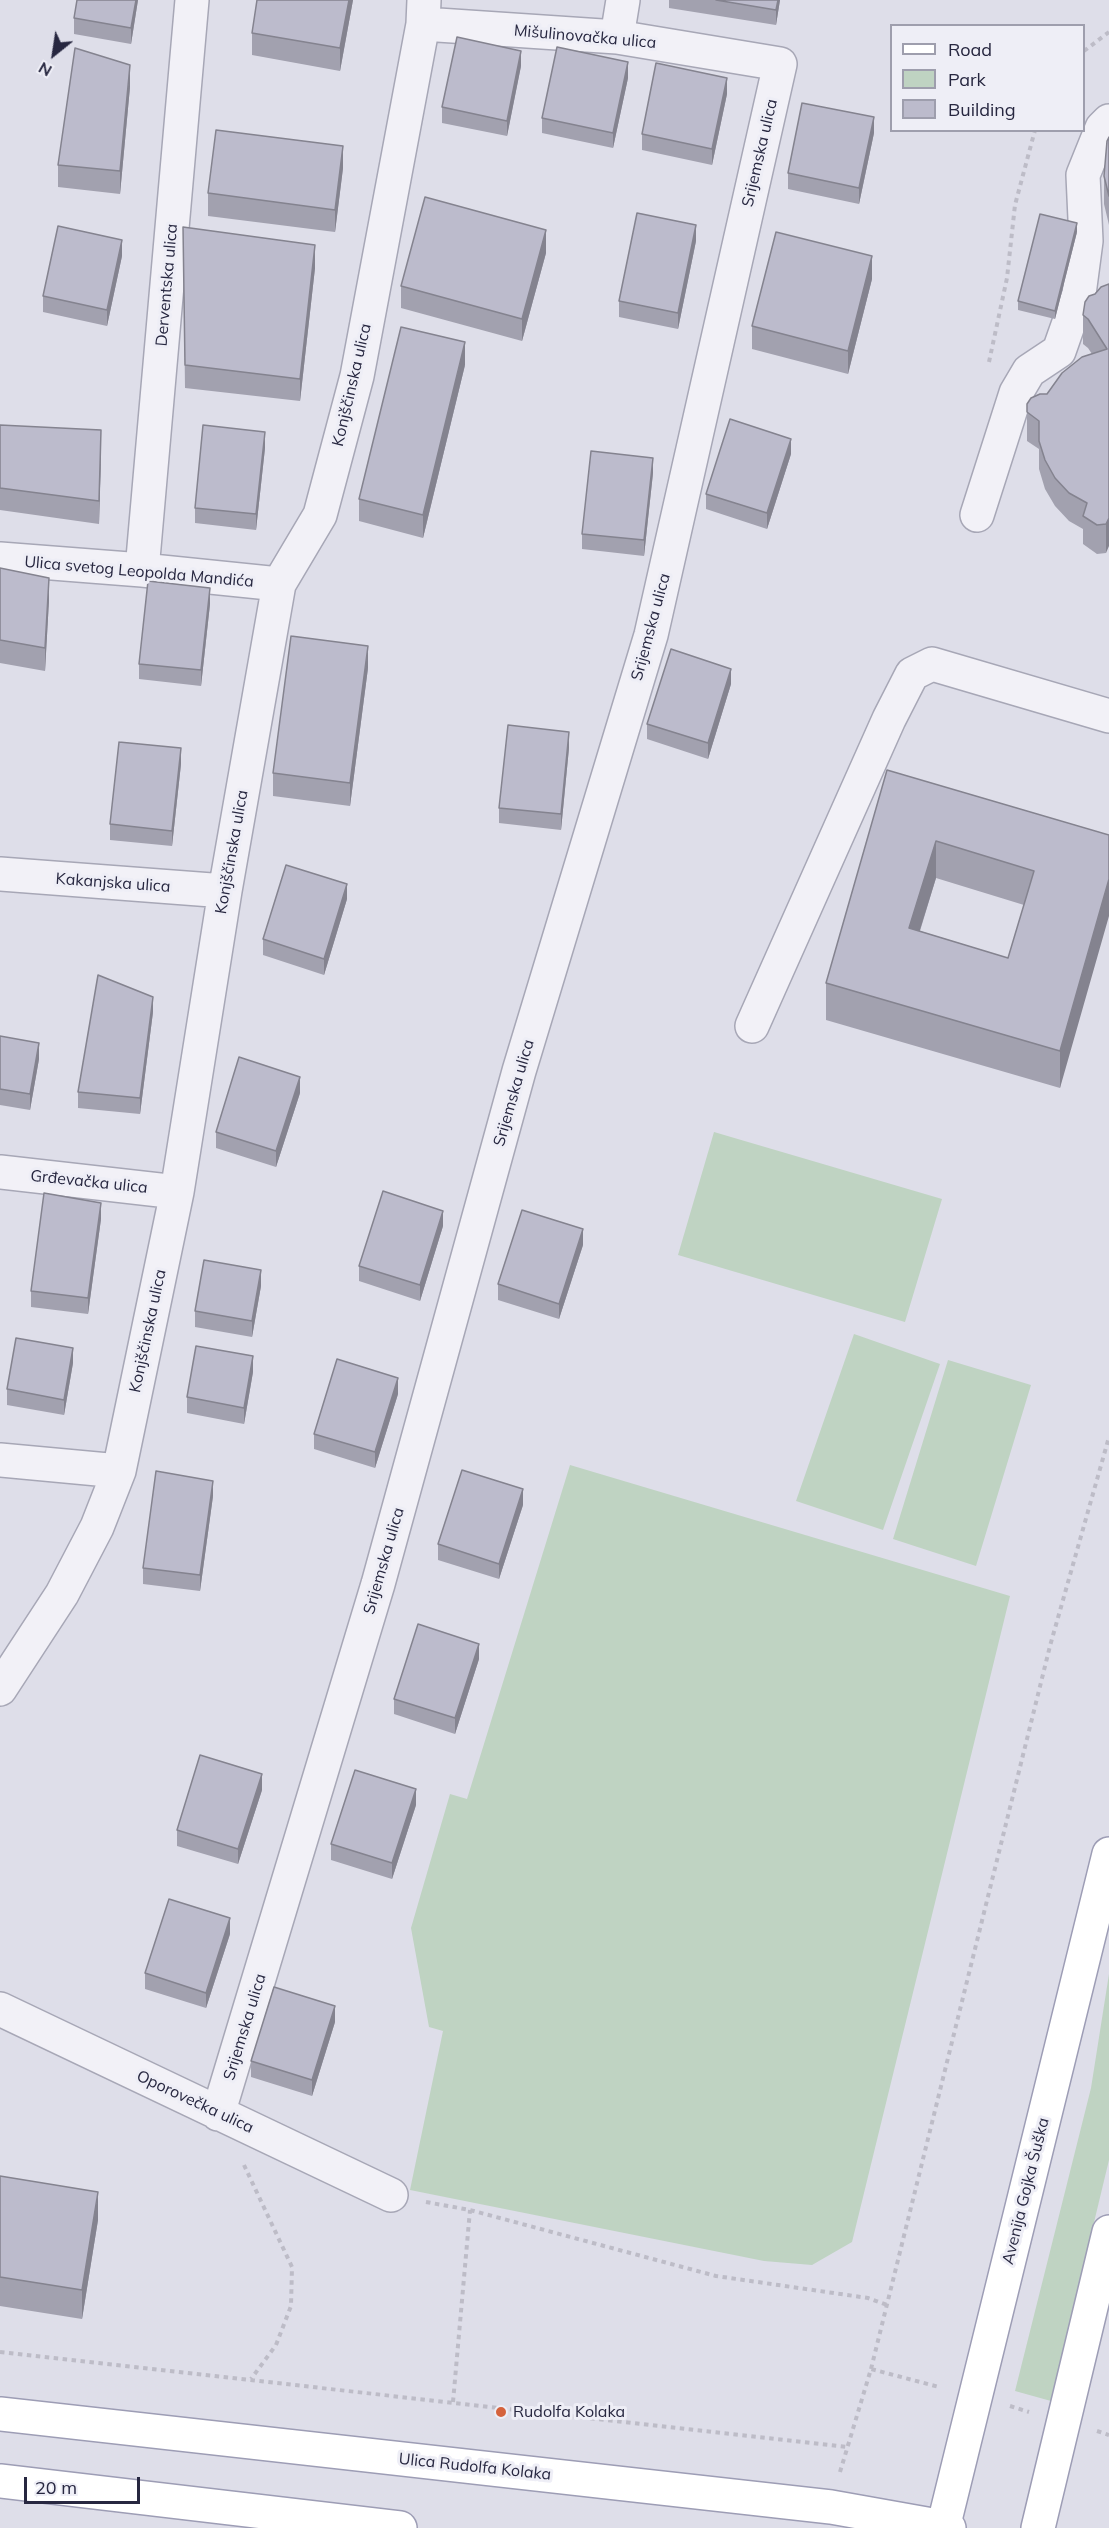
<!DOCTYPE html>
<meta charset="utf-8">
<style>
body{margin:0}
#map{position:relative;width:1109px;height:2528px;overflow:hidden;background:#dedee9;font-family:Mulish,sans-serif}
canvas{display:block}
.legend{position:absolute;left:890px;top:24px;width:195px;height:108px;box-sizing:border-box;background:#eeeef6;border:2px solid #9e9ead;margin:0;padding:8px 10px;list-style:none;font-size:18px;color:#272740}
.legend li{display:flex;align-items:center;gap:12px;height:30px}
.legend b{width:30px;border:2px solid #9e9ead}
.north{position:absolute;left:24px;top:24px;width:60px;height:60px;-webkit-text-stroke:4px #eeeef6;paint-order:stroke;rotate:210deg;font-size:16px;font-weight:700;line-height:24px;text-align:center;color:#272740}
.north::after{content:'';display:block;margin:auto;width:21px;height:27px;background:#272740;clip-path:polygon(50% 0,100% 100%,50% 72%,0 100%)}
.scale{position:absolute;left:24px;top:2477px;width:116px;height:27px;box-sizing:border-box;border:3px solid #272740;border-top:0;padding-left:8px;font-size:18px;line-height:21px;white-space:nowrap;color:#272740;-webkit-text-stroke:4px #eeeef6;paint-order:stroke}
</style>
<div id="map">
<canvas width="1109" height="2528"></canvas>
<ul class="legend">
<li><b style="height:8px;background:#fff"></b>Road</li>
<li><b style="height:16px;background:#bfd3c2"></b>Park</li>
<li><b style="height:16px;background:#bcbbcc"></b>Building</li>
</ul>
<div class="north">N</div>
<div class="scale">20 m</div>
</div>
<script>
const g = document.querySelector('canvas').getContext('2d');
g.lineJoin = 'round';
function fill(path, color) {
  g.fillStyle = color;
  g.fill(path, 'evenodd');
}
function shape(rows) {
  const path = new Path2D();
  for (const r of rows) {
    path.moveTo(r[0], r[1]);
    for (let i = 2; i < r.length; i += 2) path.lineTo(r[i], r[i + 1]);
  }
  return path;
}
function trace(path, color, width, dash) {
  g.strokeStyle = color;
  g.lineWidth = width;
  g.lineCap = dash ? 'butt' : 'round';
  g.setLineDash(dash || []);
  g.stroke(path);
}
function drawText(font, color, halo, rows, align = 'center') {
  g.font = font + ' Mulish,sans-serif';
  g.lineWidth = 6;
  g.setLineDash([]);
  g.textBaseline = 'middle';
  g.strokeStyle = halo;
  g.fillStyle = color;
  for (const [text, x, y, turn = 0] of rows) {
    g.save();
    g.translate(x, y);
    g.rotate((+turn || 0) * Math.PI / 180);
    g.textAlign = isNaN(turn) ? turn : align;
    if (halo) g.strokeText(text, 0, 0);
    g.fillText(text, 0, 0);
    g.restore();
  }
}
fill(shape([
 [714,1132,942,1199,905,1322,678,1255],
 [854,1334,940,1364,883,1530,796,1501],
 [948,1360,1031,1385,976,1566,893,1539],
 [570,1465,1010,1596,852,2242,812,2265,764,2261,410,2190,443,2031,429,2027,411,1928,450,1794,467,1799],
 [1109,1974,1109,2160,1051,2401,1015,2391,1091,2088]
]), '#bfd3c2');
const minor = shape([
 [617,37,623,0],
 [977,515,1016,393,1029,371,1059,351,1079,294,1086,241,1083,175,1102,128,1109,121],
 [0,559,142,570,279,584],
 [142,570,192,0],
 [0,874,225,891],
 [752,1026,889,719,912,674,932,664,1109,716],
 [0,1172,177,1192],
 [0,1460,119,1471],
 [0,1689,62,1594,97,1527,119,1471,177,1192,225,891,279,584,320,515,357,376,423,24,424,0],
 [0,2009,391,2195],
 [218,2114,378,1584,519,1071,651,635,780,64,617,37,423,24]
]);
const major = shape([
 [0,2414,831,2507,949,2528],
 [0,2481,400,2528],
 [943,2528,1109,1854],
 [1038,2528,1109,2232]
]);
trace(minor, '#a7a7b6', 36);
trace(major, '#9d9db5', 36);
trace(shape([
 [1084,51,1109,32],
 [989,362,1007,278,1015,205,1035,130],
 [244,2165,292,2267,291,2306,276,2345,251,2379],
 [426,2202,470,2210,716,2276,868,2298,887,2305],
 [0,2352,847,2447],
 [871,2369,1050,1646,1109,1437],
 [453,2402,470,2210],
 [1010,2406,1029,2412],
 [1097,2431,1109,2435],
 [840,2472,871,2369,939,2387]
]), '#bdbcc7', 4, [4.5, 4.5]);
trace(minor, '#f2f1f7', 33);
trace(major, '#fff', 33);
fill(shape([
 [77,0,138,0,131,44,74,34,74,18],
 [257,0,353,0,340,71,252,55,252,33],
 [669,0,780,0,776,25,669,8],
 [521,66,507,136,442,123,442,107],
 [628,78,613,148,542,133,542,118],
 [130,87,120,194,58,187,58,165],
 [727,94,712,165,642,150,642,134],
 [874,133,859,204,788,189,788,173],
 [1109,137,1109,225,1104,204,1104,176],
 [343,168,335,232,208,216,208,193],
 [183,227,315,268,300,401,185,388],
 [1077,232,1055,319,1018,310,1018,301],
 [696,241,678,329,619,317,619,301],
 [546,253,522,341,401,308,401,286],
 [122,256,107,326,43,312,43,296],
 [872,279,848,374,752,349,752,326],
 [1109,284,1106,553,1097,554,1083,544,1083,529,1069,521,1055,506,1045,489,1039,469,1039,449,1027,441,1027,404,1047,394,1092,354,1088,348,1083,344,1083,315,1095,294],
 [465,365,423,538,359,521,359,499],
 [0,425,101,452,99,524,0,510],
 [265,448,256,530,195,523,195,508],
 [791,454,767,529,706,509,706,494],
 [653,473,644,556,582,549,582,534],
 [0,568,49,600,45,671,0,663],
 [210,604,201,686,139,679,139,664],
 [368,668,350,806,273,796,273,773],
 [731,684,708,759,647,739,647,724],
 [569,748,561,830,499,823,499,808],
 [181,764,172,846,110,840,110,824],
 [887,770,1109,835,1060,1088,826,1020,826,983],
 [936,878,1024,905,1008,958,920,931],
 [347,899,324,975,263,955,263,939],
 [153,1012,140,1114,78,1108,78,1092],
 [0,1036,39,1059,30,1110,0,1105],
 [300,1093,276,1167,216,1148,216,1132],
 [101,1219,88,1314,31,1307,31,1291],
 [443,1226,420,1301,359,1281,359,1266],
 [583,1245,559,1319,498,1300,498,1284],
 [261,1286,252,1337,195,1327,195,1311],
 [73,1363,64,1415,7,1405,7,1389],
 [253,1372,244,1424,187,1413,187,1397],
 [398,1394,375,1468,314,1449,314,1434],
 [213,1496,200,1591,143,1584,143,1568],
 [523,1505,499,1579,438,1560,438,1544],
 [479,1659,455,1734,394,1714,394,1699],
 [262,1790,238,1864,177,1846,177,1830],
 [416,1805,392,1879,331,1860,331,1844],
 [230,1934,206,2008,145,1989,145,1973],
 [335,2022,312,2096,251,2077,251,2061],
 [0,2176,98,2220,82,2319,0,2306]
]), '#a2a1af');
fill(shape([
 [136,0,138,0,131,44,131,28],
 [349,0,353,0,340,71,340,48],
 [778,0,780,0,776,25,776,10],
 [521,51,521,66,507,136,507,121],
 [628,62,628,78,613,148,613,133],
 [130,65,130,87,120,194,120,171],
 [727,78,727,94,712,165,712,149],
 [874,117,874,133,859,204,859,188],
 [343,146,343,168,335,232,335,210],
 [1077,223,1077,232,1055,319,1055,311],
 [696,225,696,241,678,329,678,313],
 [546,230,546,253,522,341,522,319],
 [122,240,122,256,107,326,107,310],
 [315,245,315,268,300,401,300,379],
 [872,256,872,279,848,374,848,351],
 [465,342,465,365,423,538,423,515],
 [101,430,101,452,99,524,99,501],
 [265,432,265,448,256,530,256,514],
 [791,439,791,454,767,529,767,513],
 [653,458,653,473,644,556,644,540],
 [1109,518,1109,546,1106,553,1106,524],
 [49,578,49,600,45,671,45,648],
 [210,588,210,604,201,686,201,670],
 [368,646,368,668,350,806,350,783],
 [731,669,731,684,708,759,708,743],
 [569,732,569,748,561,830,561,814],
 [181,748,181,764,172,846,172,831],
 [936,841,936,878,909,965,909,928],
 [1109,879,1109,916,1060,1088,1060,1051],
 [347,884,347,899,324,975,324,959],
 [153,997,153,1012,140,1114,140,1098],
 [39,1043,39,1059,30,1110,30,1094],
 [300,1077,300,1093,276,1167,276,1151],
 [101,1203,101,1219,88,1314,88,1298],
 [443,1211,443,1226,420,1301,420,1285],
 [583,1229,583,1245,559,1319,559,1304],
 [261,1270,261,1286,252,1337,252,1321],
 [73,1348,73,1363,64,1415,64,1400],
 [253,1356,253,1372,244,1424,244,1408],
 [398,1378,398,1394,375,1468,375,1452],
 [213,1481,213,1496,200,1591,200,1575],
 [523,1489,523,1505,499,1579,499,1564],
 [479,1644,479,1659,455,1734,455,1718],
 [262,1774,262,1790,238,1864,238,1849],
 [416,1789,416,1805,392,1879,392,1863],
 [230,1918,230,1934,206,2008,206,1993],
 [335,2006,335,2022,312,2096,312,2080],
 [98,2192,98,2220,82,2319,82,2290]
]), '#84838f');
const building = shape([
 [77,0,136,0,131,28,74,18,77,0],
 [257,0,349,0,340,48,252,33,257,0],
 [716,0,778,0,776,10,716,0],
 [457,37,521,51,507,121,442,107,457,37],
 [557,47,628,62,613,133,542,118,557,47],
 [75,48,130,65,120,171,58,165,75,48],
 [656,63,727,78,712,149,642,134,656,63],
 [802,103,874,117,859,188,788,173,802,103],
 [216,130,343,146,335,210,208,193,216,130],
 [1109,137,1109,196,1104,176,1107,141,1109,137],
 [425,197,546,230,522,319,401,286,425,197],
 [637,213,696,225,678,313,619,301,637,213],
 [1040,214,1077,223,1055,311,1018,301,1040,214],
 [58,226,122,240,107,310,43,296,58,226],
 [183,227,315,245,300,379,185,365,183,227],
 [776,232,872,256,848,351,752,326,776,232],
 [1109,284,1109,518,1106,524,1097,525,1083,516,1087,503,1069,493,1055,478,1045,460,1039,441,1039,421,1027,412,1027,404,1031,398,1040,394,1047,394,1062,373,1082,357,1107,349,1088,319,1083,315,1085,302,1089,296,1095,294,1101,287,1109,284],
 [401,327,465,342,423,515,359,499,401,327],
 [730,419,791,439,767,513,706,494,730,419],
 [0,425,101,430,99,501,0,488,0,425],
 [203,425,265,432,256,514,195,508,203,425],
 [591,451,653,458,644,540,582,534,591,451],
 [0,568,49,578,45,648,0,640,0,568],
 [148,581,210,588,201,670,139,664,148,581],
 [291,636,368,646,350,783,273,773,291,636],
 [671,649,731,669,708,743,647,724,671,649],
 [508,725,569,732,561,814,499,808,508,725],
 [119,742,181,748,172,831,110,824,119,742],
 [887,770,1109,835,1109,879,1060,1051,826,983,887,770],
 [936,841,1034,871,1008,958,909,928,936,841],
 [286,865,347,884,324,959,263,939,286,865],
 [98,975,153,997,140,1098,78,1092,98,975],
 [0,1036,39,1043,30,1094,0,1089,0,1036],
 [239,1057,300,1077,276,1151,216,1132,239,1057],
 [383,1191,443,1211,420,1285,359,1266,383,1191],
 [44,1193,101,1203,88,1298,31,1291,44,1193],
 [522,1210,583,1229,559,1304,498,1284,522,1210],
 [204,1260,261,1270,252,1321,195,1311,204,1260],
 [16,1338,73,1348,64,1400,7,1389,16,1338],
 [196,1346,253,1356,244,1408,187,1397,196,1346],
 [337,1359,398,1378,375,1452,314,1434,337,1359],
 [462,1470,523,1489,499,1564,438,1544,462,1470],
 [156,1471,213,1481,200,1575,143,1568,156,1471],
 [418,1624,479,1644,455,1718,394,1699,418,1624],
 [200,1755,262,1774,238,1849,177,1830,200,1755],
 [355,1770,416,1789,392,1863,331,1844,355,1770],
 [169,1899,230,1918,206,1993,145,1973,169,1899],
 [274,1987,335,2006,312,2080,251,2061,274,1987],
 [0,2176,98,2192,82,2290,0,2277,0,2176]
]);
fill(building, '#bcbbcc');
trace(building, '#84838f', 1.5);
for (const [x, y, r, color] of [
 [501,2412,6,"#d5623c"]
]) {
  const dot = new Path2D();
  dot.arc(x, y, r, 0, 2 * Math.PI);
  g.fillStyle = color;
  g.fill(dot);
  trace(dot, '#eeeef6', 2);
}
drawText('16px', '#272740', '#eeeef6', [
 ["Mišulinovačka ulica",585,37,5],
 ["Srijemska ulica",760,153,-77],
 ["Derventska ulica",167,285,-85],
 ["Konjščinska ulica",352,385,-77],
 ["Ulica svetog Leopolda Mandića",139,572,5],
 ["Srijemska ulica",651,627,-75],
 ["Konjščinska ulica",232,852,-80],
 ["Kakanjska ulica",113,883,4],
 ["Srijemska ulica",514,1093,-74],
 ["Grđevačka ulica",89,1182,6],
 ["Konjščinska ulica",148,1331,-78],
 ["Srijemska ulica",384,1561,-74],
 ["Srijemska ulica",245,2027,-73],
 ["Oporovečka ulica",195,2102,25],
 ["Avenija Gojka Šuška",1026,2191,-76],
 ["Ulica Rudolfa Kolaka",475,2467,6]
]);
drawText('16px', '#272740', '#eeeef6', [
 ["Rudolfa Kolaka",513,2412]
], 'left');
</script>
